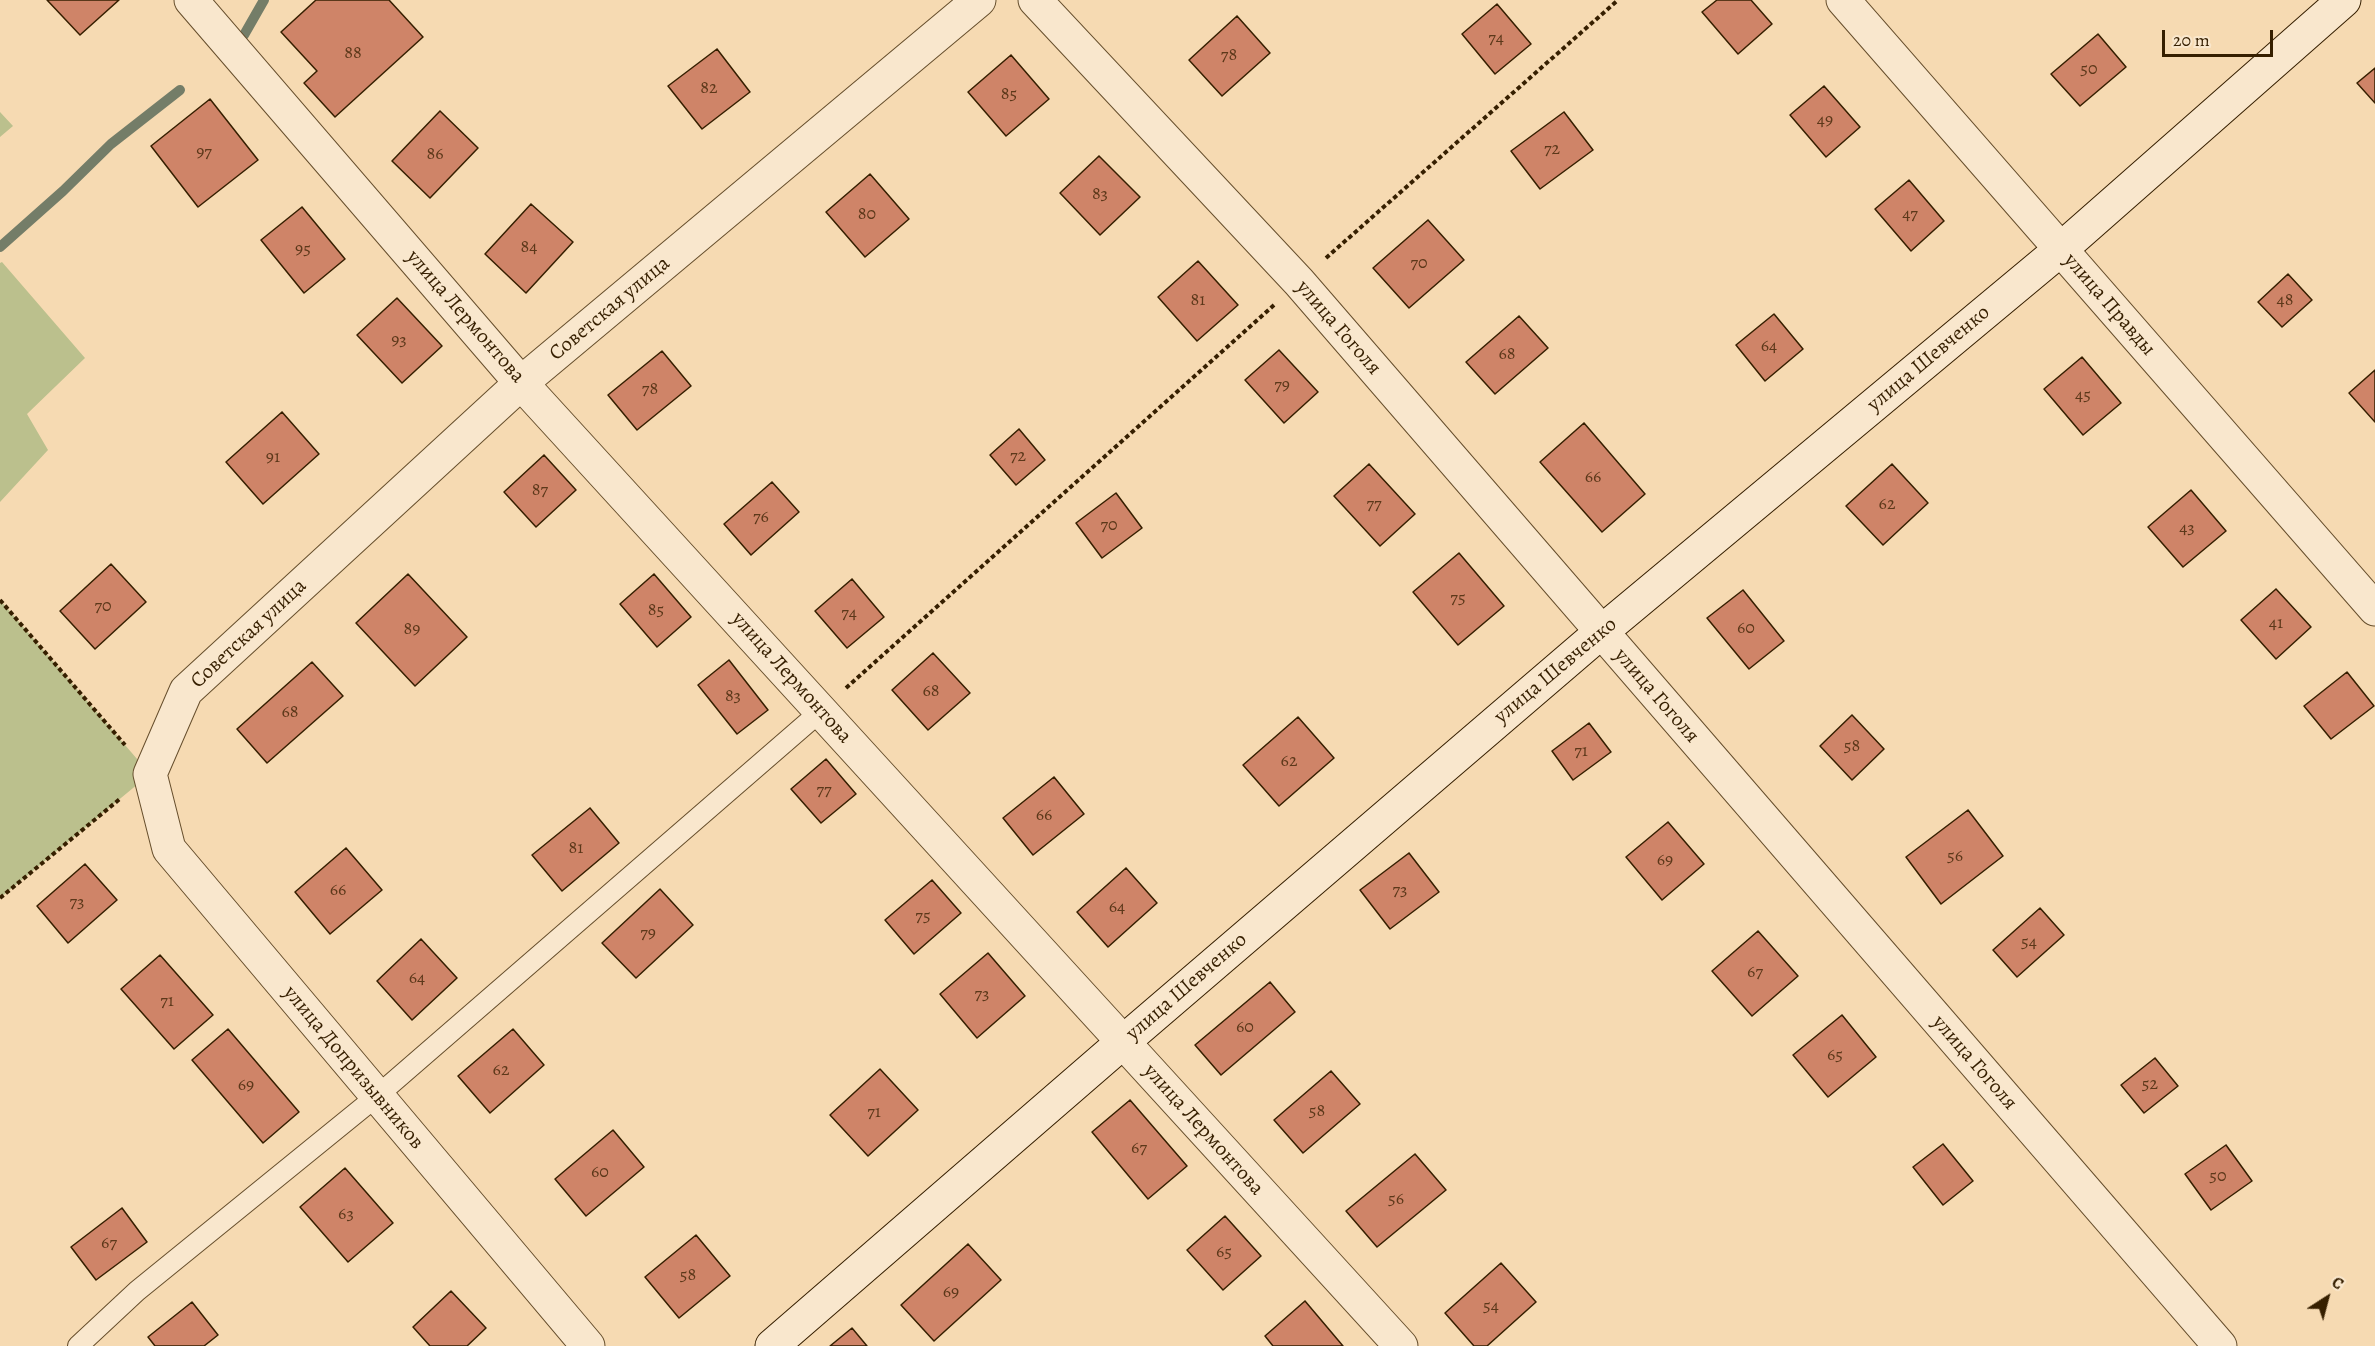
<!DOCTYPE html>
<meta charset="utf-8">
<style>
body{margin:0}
#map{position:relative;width:2375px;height:1346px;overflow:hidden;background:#f6dab2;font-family:Alegreya,serif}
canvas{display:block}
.north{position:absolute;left:2297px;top:1268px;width:60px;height:60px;-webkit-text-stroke:4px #f9e7cd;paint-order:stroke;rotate:36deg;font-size:16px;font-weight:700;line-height:24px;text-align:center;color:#361f00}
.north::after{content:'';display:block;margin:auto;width:21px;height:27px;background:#361f00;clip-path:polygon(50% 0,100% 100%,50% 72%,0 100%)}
.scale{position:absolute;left:2162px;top:30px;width:111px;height:27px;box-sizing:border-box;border:3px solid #361f00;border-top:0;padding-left:8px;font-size:18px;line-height:21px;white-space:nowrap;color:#361f00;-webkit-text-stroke:4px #f9e7cd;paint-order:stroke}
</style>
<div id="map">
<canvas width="2375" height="1346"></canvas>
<div class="north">С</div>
<div class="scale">20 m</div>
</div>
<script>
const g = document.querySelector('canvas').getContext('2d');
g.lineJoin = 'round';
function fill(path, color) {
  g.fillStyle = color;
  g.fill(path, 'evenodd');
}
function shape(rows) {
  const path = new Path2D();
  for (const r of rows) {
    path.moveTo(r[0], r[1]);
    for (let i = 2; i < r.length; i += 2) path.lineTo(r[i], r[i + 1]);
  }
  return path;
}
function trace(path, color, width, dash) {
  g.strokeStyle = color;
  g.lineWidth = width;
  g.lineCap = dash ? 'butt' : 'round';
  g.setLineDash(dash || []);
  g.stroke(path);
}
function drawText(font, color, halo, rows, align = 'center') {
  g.font = font + ' Alegreya,serif';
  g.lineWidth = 6;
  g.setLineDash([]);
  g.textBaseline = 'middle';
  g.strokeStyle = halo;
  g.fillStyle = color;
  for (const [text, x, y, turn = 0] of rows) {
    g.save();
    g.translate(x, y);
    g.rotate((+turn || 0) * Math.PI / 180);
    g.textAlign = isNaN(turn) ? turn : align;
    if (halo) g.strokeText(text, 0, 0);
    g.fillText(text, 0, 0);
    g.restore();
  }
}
fill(shape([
 [0,112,13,126,0,137],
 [2,262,85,358,27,414,48,450,0,502,0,263],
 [0,600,150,774,0,898]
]), '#bbc08d');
trace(shape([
 [244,35,264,0],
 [0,247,63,191,111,144,180,90]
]), '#747d68', 10);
const building = shape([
 [47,0,119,0,80,35,47,0],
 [316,0,389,0,423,37,335,117,304,83,317,71,281,32,316,0],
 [1717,0,1751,0,1772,24,1738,54,1702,12,1717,0],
 [1497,4,1531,44,1495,74,1462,34,1497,4],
 [1237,16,1270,53,1222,96,1189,60,1237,16],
 [2098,34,2126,67,2080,106,2051,74,2098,34],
 [717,49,750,92,702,129,668,86,717,49],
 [1011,55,1049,99,1006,136,968,92,1011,55],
 [2375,68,2375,103,2357,83,2375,68],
 [1824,86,1860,127,1826,157,1790,115,1824,86],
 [210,99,258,160,198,207,151,146,210,99],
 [440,111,478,148,430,198,392,161,440,111],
 [1564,112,1593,150,1540,189,1511,151,1564,112],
 [1099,156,1140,197,1100,235,1060,193,1099,156],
 [870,174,909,219,865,257,826,212,870,174],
 [1909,180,1944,221,1911,251,1875,209,1909,180],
 [531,204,573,242,526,293,485,254,531,204],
 [302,207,345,259,304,293,261,240,302,207],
 [1428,220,1464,260,1409,308,1373,268,1428,220],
 [1198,261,1238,305,1197,341,1158,297,1198,261],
 [2288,274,2312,300,2282,327,2258,302,2288,274],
 [397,298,442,346,402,383,357,335,397,298],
 [1774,314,1803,349,1765,381,1736,345,1774,314],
 [1519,316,1548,348,1495,394,1466,362,1519,316],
 [1279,350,1318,392,1284,423,1245,380,1279,350],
 [662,351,691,386,637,430,608,395,662,351],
 [2082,357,2121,403,2083,435,2044,389,2082,357],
 [2375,370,2375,422,2349,393,2375,370],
 [282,412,319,454,263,504,226,462,282,412],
 [1584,423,1645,494,1602,532,1540,462,1584,423],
 [1019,429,1045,460,1016,485,990,455,1019,429],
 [544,455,576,490,536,527,504,492,544,455],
 [1369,464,1415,514,1380,546,1334,496,1369,464],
 [1892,464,1928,503,1883,545,1846,506,1892,464],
 [772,482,799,512,751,555,724,524,772,482],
 [2191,490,2226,531,2183,567,2148,527,2191,490],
 [1116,493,1142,528,1102,558,1076,523,1116,493],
 [1459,553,1504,606,1458,645,1413,592,1459,553],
 [111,564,146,602,95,649,60,611,111,564],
 [408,574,467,637,415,686,356,623,408,574],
 [654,574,691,617,657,647,620,604,654,574],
 [852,579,884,617,847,648,815,611,852,579],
 [2276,589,2311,627,2276,659,2241,620,2276,589],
 [1743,590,1784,641,1749,669,1707,618,1743,590],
 [933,653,970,693,928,730,892,690,933,653],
 [729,660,768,710,737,734,698,685,729,660],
 [312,662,343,696,267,763,237,729,312,662],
 [2347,672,2374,706,2331,739,2304,706,2347,672],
 [1852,715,1884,749,1852,780,1820,746,1852,715],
 [1298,717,1334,758,1279,806,1243,765,1298,717],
 [1589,723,1611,752,1573,780,1552,751,1589,723],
 [826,759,856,794,821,823,791,789,826,759],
 [1054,777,1084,814,1033,855,1003,818,1054,777],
 [590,808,619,843,562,891,532,855,590,808],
 [1968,810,2003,856,1941,904,1906,857,1968,810],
 [1668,822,1704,864,1662,900,1626,857,1668,822],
 [346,848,382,890,330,934,295,892,346,848],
 [1409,853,1439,892,1390,929,1360,890,1409,853],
 [85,864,117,900,68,943,37,906,85,864],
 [1126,868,1157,903,1108,947,1077,912,1126,868],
 [932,880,961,913,914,954,885,920,932,880],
 [660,889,693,925,636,978,602,943,660,889],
 [2040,908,2064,935,2017,977,1993,950,2040,908],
 [1758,931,1798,976,1752,1016,1712,971,1758,931],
 [421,939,457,978,412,1020,377,981,421,939],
 [988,953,1025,996,977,1038,940,994,988,953],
 [160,955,213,1015,174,1049,121,989,160,955],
 [1270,982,1295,1012,1221,1075,1195,1045,1270,982],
 [1842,1015,1876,1057,1828,1097,1793,1055,1842,1015],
 [228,1029,299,1112,263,1143,192,1060,228,1029],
 [513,1029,544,1065,490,1113,458,1076,513,1029],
 [2155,1058,2178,1086,2144,1113,2121,1085,2155,1058],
 [880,1069,918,1110,868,1156,830,1115,880,1069],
 [1331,1071,1360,1104,1303,1153,1274,1120,1331,1071],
 [1130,1100,1187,1166,1148,1199,1092,1132,1130,1100],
 [613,1130,644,1167,586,1216,555,1179,613,1130],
 [1943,1144,1973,1181,1943,1205,1913,1167,1943,1144],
 [2226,1145,2252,1181,2211,1210,2185,1174,2226,1145],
 [1415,1154,1446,1190,1377,1247,1346,1211,1415,1154],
 [345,1168,393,1223,348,1262,300,1207,345,1168],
 [122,1208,147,1242,96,1280,71,1247,122,1208],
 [1225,1216,1261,1256,1223,1290,1187,1250,1225,1216],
 [696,1235,730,1276,679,1318,645,1277,696,1235],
 [968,1244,1001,1280,934,1341,901,1305,968,1244],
 [1501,1263,1536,1302,1487,1346,1474,1346,1445,1313,1501,1263],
 [451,1291,486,1328,467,1346,430,1346,413,1327,451,1291],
 [1305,1301,1343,1346,1273,1346,1265,1336,1305,1301],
 [192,1302,218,1335,204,1346,155,1346,148,1337,192,1302],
 [852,1328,867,1346,830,1346,852,1328]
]);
fill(building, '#cf8468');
trace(building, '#361f00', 1.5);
const lane = shape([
 [78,1346,137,1291,377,1096,821,711]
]);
const street = shape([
 [191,0,521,383,1401,1346],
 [1035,0,1299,282,2220,1346],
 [1843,0,2375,609],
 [588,1346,169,849,150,774,186,691,521,383,979,0]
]);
const secondary = shape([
 [772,1346,1123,1042,1600,633,2060,250,2344,0]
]);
trace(lane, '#664e2c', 22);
trace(street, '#664e2c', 35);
trace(secondary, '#361f00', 35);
trace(shape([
 [1326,258,1618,0],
 [0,600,125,745],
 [846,688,1274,305],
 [0,898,121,798]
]), '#361f00', 4, [4.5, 3]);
trace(lane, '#f9e7cd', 20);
trace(street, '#f9e7cd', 33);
trace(secondary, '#f9e7cd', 33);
drawText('18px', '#5c381a', null, [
 ["74",1496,39],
 ["88",353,54],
 ["78",1229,56],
 ["50",2089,70],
 ["82",709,89],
 ["85",1009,95],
 ["49",1825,121],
 ["72",1552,150],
 ["97",204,153],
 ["86",435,155],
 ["83",1100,195],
 ["80",867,215],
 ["47",1910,215],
 ["84",529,248],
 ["95",303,250],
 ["70",1419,264],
 ["81",1198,301],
 ["48",2285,301],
 ["93",399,341],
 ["64",1769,347],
 ["68",1507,355],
 ["79",1282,386],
 ["78",650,390],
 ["45",2083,396],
 ["72",1018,457],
 ["91",273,458],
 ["66",1593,478],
 ["87",540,491],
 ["77",1374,505],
 ["62",1887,505],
 ["76",761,518],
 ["70",1109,526],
 ["43",2187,529],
 ["75",1458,599],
 ["70",103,607],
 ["85",656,611],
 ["74",849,614],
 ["41",2276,624],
 ["60",1746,629],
 ["89",412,630],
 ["68",931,692],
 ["83",733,697],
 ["68",290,713],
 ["58",1852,747],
 ["71",1581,752],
 ["62",1289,762],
 ["77",824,791],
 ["66",1044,816],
 ["81",576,849],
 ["56",1955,857],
 ["69",1665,861],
 ["66",338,891],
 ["73",1400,891],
 ["73",77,903],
 ["64",1117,908],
 ["75",923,917],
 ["79",648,934],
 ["54",2029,943],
 ["67",1755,973],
 ["64",417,979],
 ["73",982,995],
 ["71",167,1002],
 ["60",1245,1028],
 ["65",1835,1056],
 ["62",501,1071],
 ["52",2150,1085],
 ["69",246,1086],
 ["58",1317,1112],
 ["71",874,1113],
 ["67",1139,1149],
 ["60",600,1173],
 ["50",2218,1177],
 ["56",1396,1200],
 ["63",346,1215],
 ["67",109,1244],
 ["65",1224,1253],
 ["58",688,1276],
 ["69",951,1293],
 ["54",1491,1307]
]);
drawText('21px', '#361f00', '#f9e7cd', [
 ["улица Правды",2109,305,49],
 ["Советская улица",610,309,-40],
 ["улица Лермонтова",465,317,49],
 ["улица Гоголя",1338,328,49],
 ["улица Шевченко",1929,359,-40],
 ["Советская улица",249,634,-43],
 ["улица Шевченко",1556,671,-40],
 ["улица Лермонтова",791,678,48],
 ["улица Гоголя",1656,696,49],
 ["улица Шевченко",1187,987,-41],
 ["улица Гоголя",1974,1063,49],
 ["улица Допризывников",353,1068,50],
 ["улица Лермонтова",1203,1130,48]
]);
</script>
